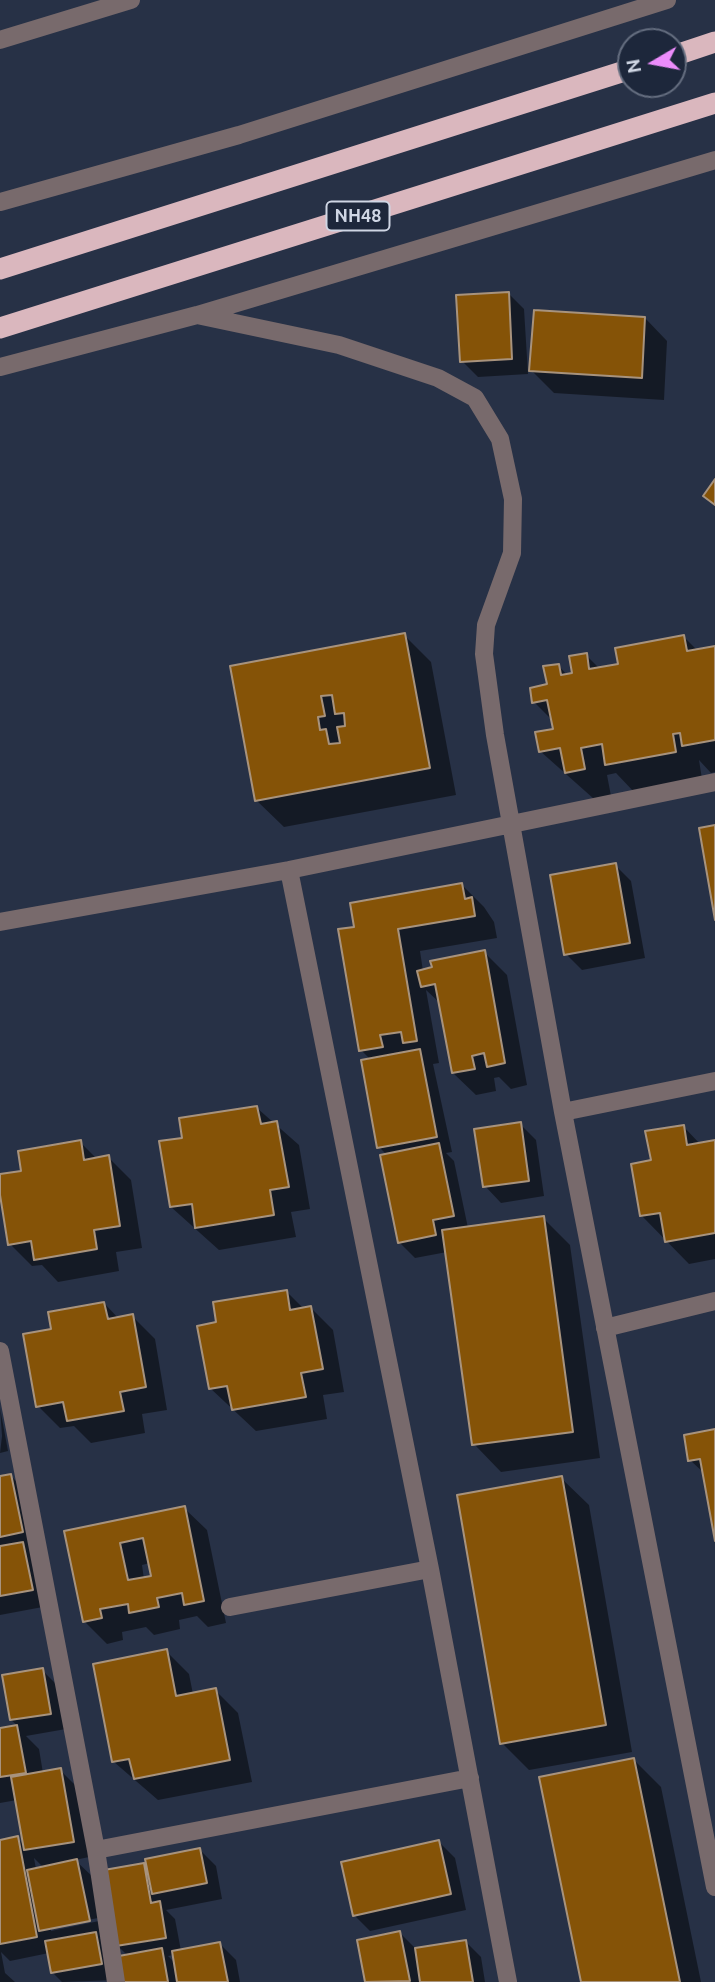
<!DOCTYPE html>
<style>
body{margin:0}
#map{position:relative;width:715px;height:1982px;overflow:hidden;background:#273146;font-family:Ubuntu,sans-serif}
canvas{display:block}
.north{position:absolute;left:617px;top:28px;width:70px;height:70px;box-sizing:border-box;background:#1d273b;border:2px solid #646d7f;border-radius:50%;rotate:260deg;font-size:19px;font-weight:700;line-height:28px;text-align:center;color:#cfd6e4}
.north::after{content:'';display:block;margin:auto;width:24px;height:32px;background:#ec8cfb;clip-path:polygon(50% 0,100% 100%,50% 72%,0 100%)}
</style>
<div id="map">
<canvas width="715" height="1982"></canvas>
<div class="north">N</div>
</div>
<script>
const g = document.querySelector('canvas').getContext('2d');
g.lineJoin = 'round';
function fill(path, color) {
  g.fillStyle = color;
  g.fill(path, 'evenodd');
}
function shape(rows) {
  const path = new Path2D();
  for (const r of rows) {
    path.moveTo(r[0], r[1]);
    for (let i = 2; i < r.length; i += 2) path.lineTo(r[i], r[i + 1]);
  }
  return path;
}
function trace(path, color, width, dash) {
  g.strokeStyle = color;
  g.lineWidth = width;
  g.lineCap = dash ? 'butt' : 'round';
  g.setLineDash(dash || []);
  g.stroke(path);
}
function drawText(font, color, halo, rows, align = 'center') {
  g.font = font + ' Ubuntu,sans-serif';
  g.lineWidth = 5;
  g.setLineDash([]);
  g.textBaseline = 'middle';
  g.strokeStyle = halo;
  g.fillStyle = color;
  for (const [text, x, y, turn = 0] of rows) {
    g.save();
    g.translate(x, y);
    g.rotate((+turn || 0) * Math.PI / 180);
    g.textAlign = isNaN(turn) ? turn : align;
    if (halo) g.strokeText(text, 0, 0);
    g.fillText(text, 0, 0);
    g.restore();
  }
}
fill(shape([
 [508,293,524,309,528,374,478,377,462,361],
 [645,318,667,341,664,400,554,393,531,370],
 [404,635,431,662,456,795,284,827,256,800,232,668],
 [684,637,698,651,715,648,715,772,711,773,699,760,702,779,634,792,616,773,607,775,611,796,594,799,540,751,555,730,553,721,534,702,549,685,558,665,568,676,574,674,586,655,600,669,620,665],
 [615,865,631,881,645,958,582,970,566,954],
 [462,885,484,907,494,922,497,938,420,951,423,971,484,952,507,975,527,1085,511,1089,499,1077,494,1078,496,1091,476,1095,453,1073,441,1004,426,990,439,1063,433,1064,452,1152,446,1153,454,1161,468,1228,543,1218,570,1245,600,1458,501,1472,474,1444,447,1252,415,1258,399,1242,387,1155,379,1147,371,1060,361,1050,356,928],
 [257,1108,299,1145,310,1209,291,1212,296,1237,219,1250,171,1207,184,1139],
 [520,1124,536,1140,544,1196,501,1203,485,1186],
 [683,1126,701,1145,715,1142,715,1259,689,1264,641,1215,653,1161],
 [80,1142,97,1159,108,1157,131,1180,142,1248,116,1252,119,1271,58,1282,42,1265,32,1266,10,1244,0,1176,23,1172],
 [286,1291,304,1309,311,1308,333,1330,344,1392,323,1395,327,1419,256,1431,210,1388,218,1324],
 [104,1303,119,1319,132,1316,155,1339,167,1410,142,1414,145,1433,91,1443,74,1426,60,1428,38,1406,53,1330],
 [0,1408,8,1451,0,1453,2,1436],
 [715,1431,715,1531,705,1474,690,1460],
 [11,1476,27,1492,38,1548,29,1550,39,1560,48,1606,0,1615,0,1478],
 [561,1478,589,1505,632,1752,529,1770,502,1743],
 [184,1508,207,1530,226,1623,208,1627,197,1616,179,1620,180,1629,154,1635,146,1627,122,1632,123,1640,107,1644,84,1621,66,1532],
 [150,1563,153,1577,144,1579,142,1565],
 [166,1651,189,1674,193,1694,215,1690,238,1713,252,1782,158,1800,114,1762],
 [42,1670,58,1686,66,1729,26,1736,39,1749,43,1773,60,1770,76,1786,89,1857,75,1860,93,1877,105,1937,100,1938,112,1950,117,1980,62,1982,53,1973,49,1953,10,1961,1,1952,5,1973,15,1982,0,1982,0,1841,17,1838,25,1846,17,1800,0,1803,0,1729,18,1726,11,1720],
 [34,1858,44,1868,36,1869],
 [98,1918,99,1921,51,1931,51,1927],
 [634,1760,661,1787,701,1982,583,1982],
 [439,1842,455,1858,466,1910,370,1931,354,1915],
 [200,1850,216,1866,222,1899,166,1910,175,1919,181,1951,220,1944,236,1960,240,1982,125,1982,128,1956,118,1946,144,1865,149,1871],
 [174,1955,176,1964,168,1956],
 [400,1933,416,1949,465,1941,481,1957,485,1982,367,1982,359,1942]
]), '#0007');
const building = shape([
 [509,292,512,359,460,362,456,295,509,292],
 [534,310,645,317,642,378,529,371,534,310],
 [715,479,715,505,703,496,715,479],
 [405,633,430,768,255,801,230,666,405,633],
 [332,695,335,714,344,713,345,726,337,727,340,743,329,744,326,729,320,730,318,717,325,716,321,696,332,695],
 [684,635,687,651,715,646,715,740,682,746,680,733,673,734,676,752,605,765,602,744,581,748,585,769,565,773,560,748,539,752,535,732,553,729,547,700,532,703,530,688,547,684,543,666,559,664,561,675,572,673,569,656,587,653,589,669,618,664,615,648,684,635],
 [715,825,715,920,699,828,715,825],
 [616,863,630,943,564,955,550,875,616,863],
 [462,883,465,899,472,897,475,916,398,929,417,1041,403,1043,401,1032,380,1035,383,1047,359,1051,338,929,354,927,350,903,462,883],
 [485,950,505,1063,487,1067,484,1053,472,1056,475,1069,452,1073,435,984,421,987,417,971,432,967,430,961,485,950],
 [420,1049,437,1137,377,1148,361,1060,420,1049],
 [257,1106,261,1124,277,1121,289,1187,270,1190,274,1215,195,1228,192,1204,170,1207,159,1141,182,1138,179,1118,257,1106],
 [521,1122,529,1181,483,1187,474,1129,521,1122],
 [684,1125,687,1145,715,1140,715,1233,665,1242,660,1213,640,1216,631,1164,651,1160,645,1131,684,1125],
 [81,1140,84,1160,109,1155,120,1226,94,1230,97,1249,34,1260,31,1241,8,1245,0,1195,0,1174,21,1171,18,1151,81,1140],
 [439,1143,454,1216,433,1220,436,1235,398,1243,380,1155,439,1143],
 [544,1216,573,1432,472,1445,442,1230,544,1216],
 [287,1290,290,1310,311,1306,323,1369,301,1373,306,1397,232,1410,227,1386,209,1389,197,1326,216,1322,213,1302,287,1290],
 [104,1302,108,1319,133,1314,146,1387,120,1392,124,1411,67,1421,63,1402,36,1407,23,1334,51,1329,48,1312,104,1302],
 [715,1429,715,1541,700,1459,688,1461,684,1435,715,1429],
 [11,1474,23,1532,0,1537,0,1476,11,1474],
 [562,1476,606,1725,500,1744,457,1495,562,1476],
 [185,1506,204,1601,184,1605,182,1593,157,1598,159,1607,129,1613,128,1604,100,1609,102,1618,83,1622,64,1531,185,1506],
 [143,1538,151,1576,128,1580,120,1543,143,1538],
 [23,1542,33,1590,0,1596,0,1546,23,1542],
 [167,1649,176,1696,216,1688,230,1760,134,1779,129,1759,112,1762,93,1664,167,1649],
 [43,1668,51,1714,10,1720,2,1675,43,1668],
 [17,1725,26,1773,0,1777,0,1728,17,1725],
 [634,1758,680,1982,581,1982,539,1777,634,1758],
 [61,1768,74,1842,24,1850,11,1777,61,1768],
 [18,1836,37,1937,0,1944,0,1840,18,1836],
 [439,1840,451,1894,353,1916,341,1862,439,1840],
 [200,1848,207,1883,152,1894,145,1859,200,1848],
 [77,1859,90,1921,39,1931,27,1870,77,1859],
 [144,1863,151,1903,160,1901,166,1938,116,1946,104,1870,144,1863],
 [400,1931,410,1981,365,1982,357,1940,400,1931],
 [96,1932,102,1964,51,1973,45,1941,96,1932],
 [466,1940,473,1982,420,1982,415,1948,466,1940],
 [220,1942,228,1982,177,1982,172,1951,220,1942],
 [162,1948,168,1982,123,1982,119,1956,162,1948]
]);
fill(building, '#855307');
trace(building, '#a8937d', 2);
trace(shape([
 [0,40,131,0],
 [0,202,239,135,667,0],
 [197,315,339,345,438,378,475,398,500,439,513,499,512,553,486,625,484,654,495,735,563,1112,715,1887],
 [0,367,197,315,715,160],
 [289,870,430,1569,508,1982],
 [0,922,289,870,715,782],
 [563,1112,715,1081],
 [605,1328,715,1301],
 [0,1351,96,1850,116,1982],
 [230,1607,430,1569],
 [96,1850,470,1778]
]), '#786a6c', 18);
trace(shape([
 [673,56,715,42],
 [0,269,631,69],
 [0,328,715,103]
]), '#dab7be', 21);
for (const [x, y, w] of [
 [358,216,63]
]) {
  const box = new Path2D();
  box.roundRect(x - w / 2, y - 14.5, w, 29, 5);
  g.fillStyle = '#1d273b';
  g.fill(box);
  trace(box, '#cfd6e4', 2);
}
drawText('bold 18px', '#cfd6e4', null, [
 ["NH48",358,216]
]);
</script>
